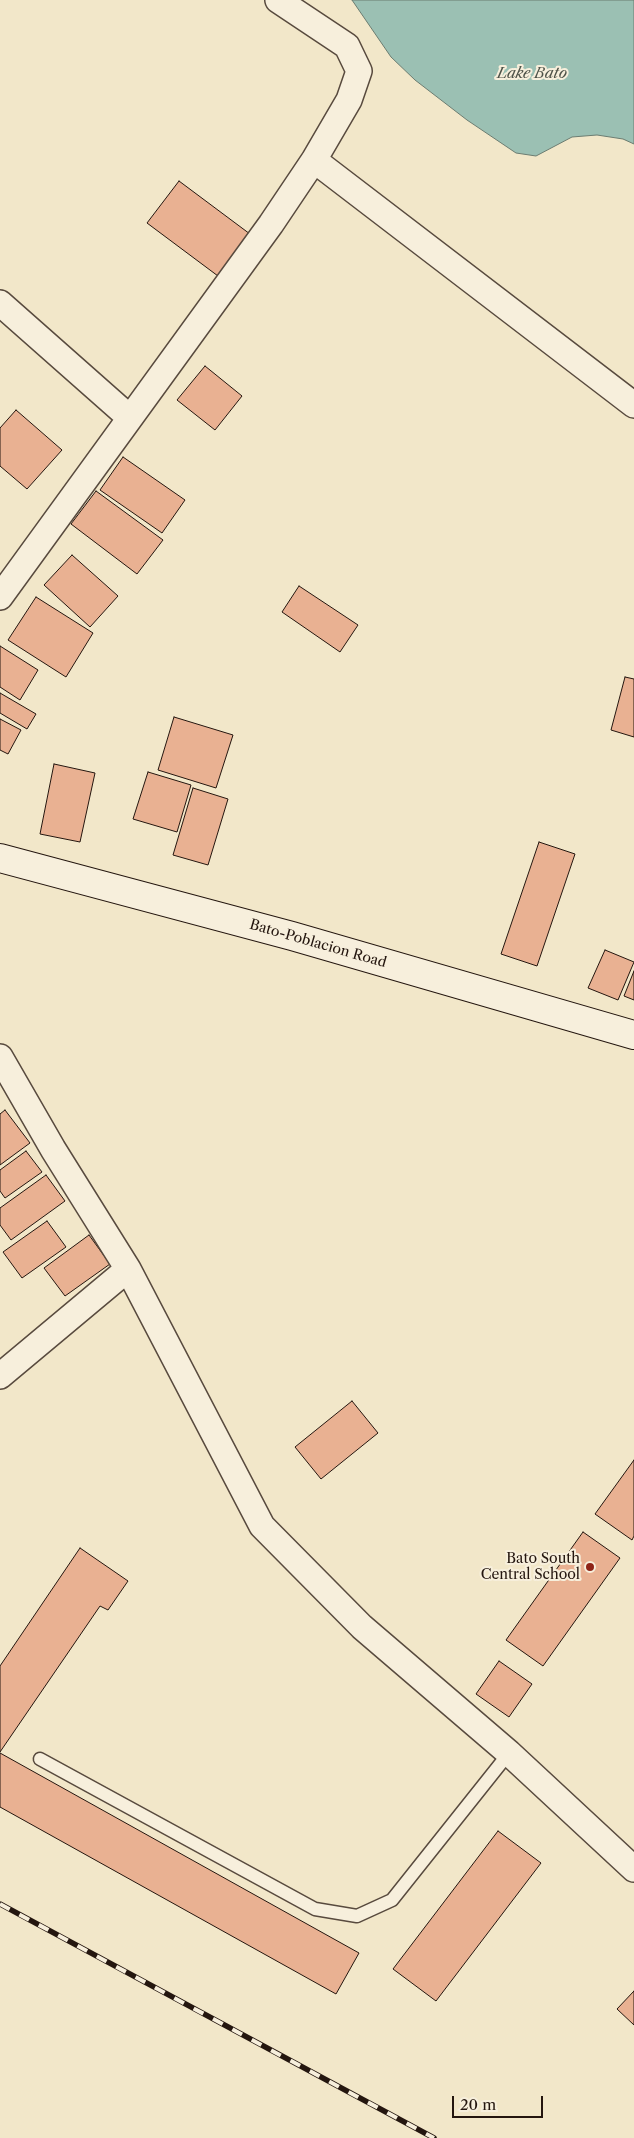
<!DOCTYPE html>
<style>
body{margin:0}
#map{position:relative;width:634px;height:2138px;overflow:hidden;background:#f2e7c9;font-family:"Libre Caslon Text",serif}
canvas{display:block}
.scale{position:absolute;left:452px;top:2096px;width:91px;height:22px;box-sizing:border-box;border:2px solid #24160f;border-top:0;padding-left:6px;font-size:15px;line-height:18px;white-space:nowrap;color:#24160f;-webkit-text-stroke:4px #f7efdc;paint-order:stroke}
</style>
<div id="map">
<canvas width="634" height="2138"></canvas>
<div class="scale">20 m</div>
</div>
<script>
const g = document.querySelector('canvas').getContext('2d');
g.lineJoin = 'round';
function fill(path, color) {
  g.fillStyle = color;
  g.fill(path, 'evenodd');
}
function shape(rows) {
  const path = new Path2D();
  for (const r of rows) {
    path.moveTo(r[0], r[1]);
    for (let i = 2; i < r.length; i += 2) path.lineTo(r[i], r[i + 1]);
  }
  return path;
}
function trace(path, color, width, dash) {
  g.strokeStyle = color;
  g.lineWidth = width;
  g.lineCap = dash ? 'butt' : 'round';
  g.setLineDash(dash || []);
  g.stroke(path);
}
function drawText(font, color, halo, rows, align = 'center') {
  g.font = font + ' "Libre Caslon Text",serif';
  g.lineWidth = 4;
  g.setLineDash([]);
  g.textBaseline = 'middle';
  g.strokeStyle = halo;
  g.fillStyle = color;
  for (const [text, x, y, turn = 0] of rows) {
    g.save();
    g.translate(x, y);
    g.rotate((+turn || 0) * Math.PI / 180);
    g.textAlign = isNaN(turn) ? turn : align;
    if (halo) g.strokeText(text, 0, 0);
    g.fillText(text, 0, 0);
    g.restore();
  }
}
const water = shape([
 [352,0,634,0,634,144,623,139,597,135,572,137,536,156,516,153,467,120,415,80,391,57,352,0]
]);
fill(water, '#9bc0b3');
trace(water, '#6b7c71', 1);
const building = shape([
 [179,181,254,237,222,279,147,223,179,181],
 [205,366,242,396,215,430,177,400,205,366],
 [16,410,62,450,27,489,0,466,0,428,16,410],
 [123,457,185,500,162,533,100,490,123,457],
 [96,491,163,540,137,574,71,524,96,491],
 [72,555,118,596,90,627,44,585,72,555],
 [299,586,358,625,340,652,282,612,299,586],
 [36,597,93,633,66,677,8,640,36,597],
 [0,646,38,670,20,700,0,687,0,646],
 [625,677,634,679,634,737,611,730,625,677],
 [0,693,36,714,27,729,0,713,0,693],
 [174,717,233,735,216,788,158,770,174,717],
 [0,719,21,730,8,754,0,750,0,719],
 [54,764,95,773,80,842,40,834,54,764],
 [148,772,191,785,177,832,133,819,148,772],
 [193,788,228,799,208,865,173,855,193,788],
 [539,842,575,854,537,966,501,954,539,842],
 [605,950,634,962,618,1000,588,988,605,950],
 [634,971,634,1000,624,996,634,971],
 [5,1110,30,1143,0,1165,0,1114,5,1110],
 [26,1151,42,1172,5,1198,0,1191,0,1170,26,1151],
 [46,1175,65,1201,11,1240,0,1225,0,1208,46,1175],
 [47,1221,66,1247,22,1278,3,1252,47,1221],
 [89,1235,110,1264,65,1296,44,1268,89,1235],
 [352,1401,378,1433,321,1479,295,1447,352,1401],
 [634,1460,634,1536,632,1540,595,1514,634,1460],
 [583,1532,620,1558,543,1666,506,1640,583,1532],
 [80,1548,128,1581,108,1610,100,1606,0,1752,0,1666,80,1548],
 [499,1661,532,1684,509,1717,476,1694,499,1661],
 [0,1753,359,1953,336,1994,0,1807,0,1753],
 [498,1831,541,1863,436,2001,393,1969,498,1831],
 [634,1991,634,2025,617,2009,634,1991]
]);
fill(building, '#e9b192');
trace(building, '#24160f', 1);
const lane = shape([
 [40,1759,315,1909,357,1916,392,1900,509,1753]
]);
const street = shape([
 [314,160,634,405],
 [0,303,130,418],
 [0,597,271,224,314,160,349,100,359,71,347,46,278,0],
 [0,1057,53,1149,128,1269,262,1526,362,1627,509,1753,634,1869],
 [0,1376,128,1269]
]);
const secondary = shape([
 [0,858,292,936,634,1035]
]);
trace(lane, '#584a3e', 15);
trace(street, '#584a3e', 28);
trace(secondary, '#24160f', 30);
trace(lane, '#f7efdc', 12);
trace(street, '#f7efdc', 25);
trace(secondary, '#f7efdc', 28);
const rail = shape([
 [0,1904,434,2138]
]);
trace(rail, '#24160f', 5.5);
trace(rail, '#f7efdc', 4, [11]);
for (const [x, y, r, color] of [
 [590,1567,5,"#8f2418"]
]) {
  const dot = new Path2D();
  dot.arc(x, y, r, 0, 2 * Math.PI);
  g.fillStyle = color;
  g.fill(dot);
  trace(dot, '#f7efdc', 2);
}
drawText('14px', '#24160f', '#f7efdc', [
 ["Bato-Poblacion Road",318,944,16]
]);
drawText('14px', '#24160f', '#f7efdc', [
 ["Bato South",580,1559],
 ["Central School",580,1575]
], 'right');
drawText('italic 15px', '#4e5248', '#f7efdc', [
 ["Lake Bato",532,74]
]);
</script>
